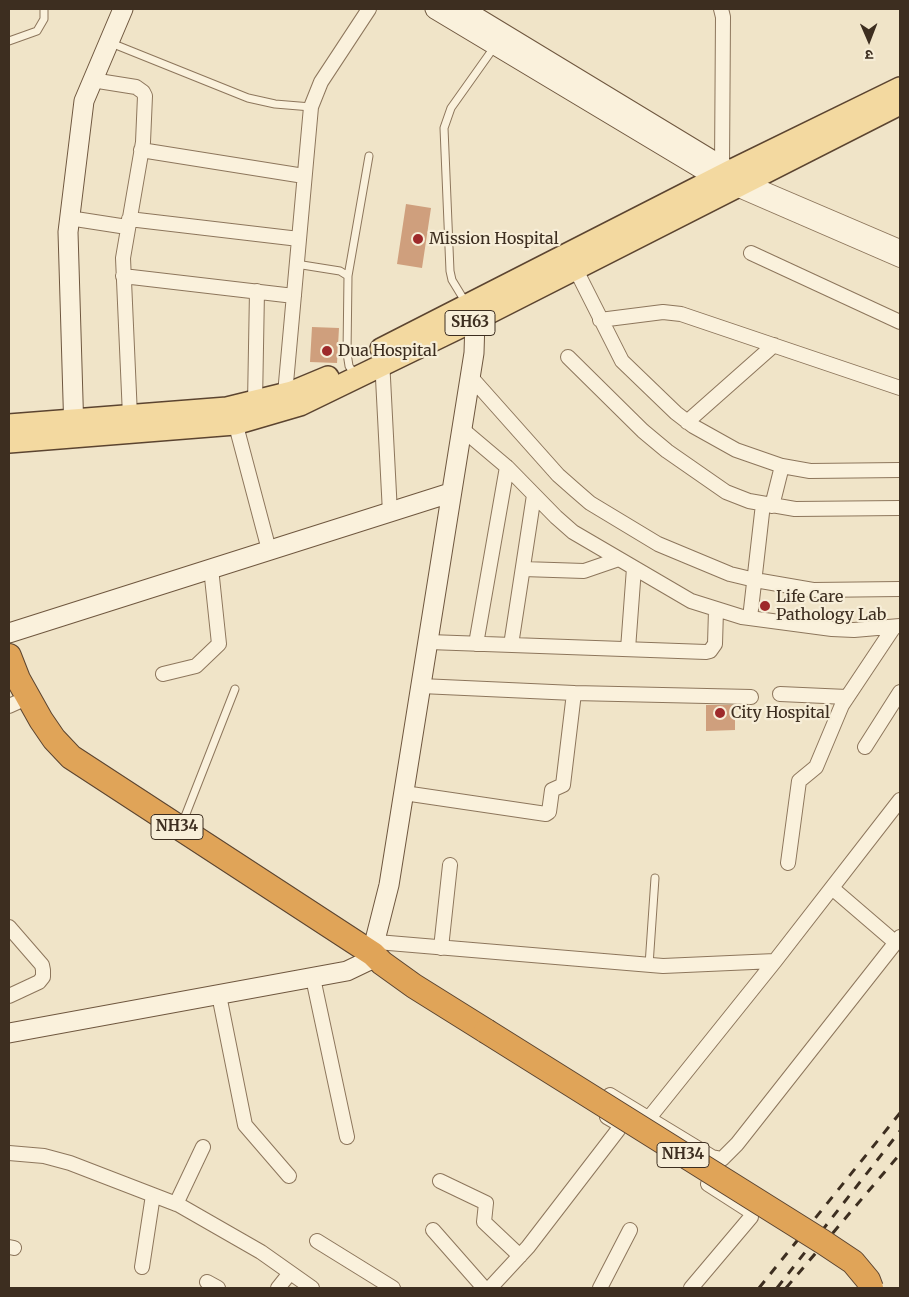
<!DOCTYPE html>
<meta charset="utf-8">
<style>
body{margin:0}
#map{position:relative;width:909px;height:1297px;overflow:hidden;background:#f0e4c8;font-family:Merriweather,"Noto Sans Devanagari",serif}
canvas{display:block}
.frame{position:absolute;inset:0;border:10px solid #3d2e20;pointer-events:none}
.north{position:absolute;left:844px;top:15px;width:50px;height:50px;-webkit-text-stroke:4px #f7eed8;paint-order:stroke;rotate:179deg;font-size:14px;font-weight:700;line-height:20px;text-align:center;color:#3d2e20}
.north::after{content:'';display:block;margin:auto;width:18px;height:22px;background:#3d2e20;clip-path:polygon(50% 0,100% 100%,50% 72%,0 100%)}
</style>
<div id="map">
<canvas width="909" height="1297"></canvas>
<div class="frame"></div>
<div class="north">उ</div>
</div>
<script>
const g = document.querySelector('canvas').getContext('2d');
g.lineJoin = 'round';
function fill(path, color) {
  g.fillStyle = color;
  g.fill(path, 'evenodd');
}
function shape(rows) {
  const path = new Path2D();
  for (const r of rows) {
    path.moveTo(r[0], r[1]);
    for (let i = 2; i < r.length; i += 2) path.lineTo(r[i], r[i + 1]);
  }
  return path;
}
function trace(path, color, width, dash) {
  g.strokeStyle = color;
  g.lineWidth = width;
  g.lineCap = dash ? 'butt' : 'round';
  g.setLineDash(dash || []);
  g.stroke(path);
}
function drawText(font, color, halo, rows, align = 'center') {
  g.font = font + ' Merriweather,serif';
  g.lineWidth = 4.5;
  g.setLineDash([]);
  g.textBaseline = 'middle';
  g.strokeStyle = halo;
  g.fillStyle = color;
  for (const [text, x, y, turn = 0] of rows) {
    g.save();
    g.translate(x, y);
    g.rotate((+turn || 0) * Math.PI / 180);
    g.textAlign = isNaN(turn) ? turn : align;
    if (halo) g.strokeText(text, 0, 0);
    g.fillText(text, 0, 0);
    g.restore();
  }
}
fill(shape([
 [406,204,431,208,422,268,397,264],
 [312,327,339,328,337,363,310,362],
 [706,705,735,705,735,730,706,731]
]), '#cf9f7d');
const lane = shape([
 [9,41,37,31,44,19,44,9],
 [111,43,248,98,275,104,311,107],
 [296,264,340,271,348,276,347,353,349,366,355,375],
 [348,276,369,156],
 [466,303,452,280,450,271,444,128,451,108,495,46],
 [182,824,235,689],
 [649,965,655,878]
]);
const street = shape([
 [721,9,723,17,722,166],
 [92,80,136,87,143,92,145,96,143,142,123,258,130,416],
 [141,150,304,176],
 [748,182,900,247],
 [734,188,900,260],
 [69,218,127,227],
 [129,219,299,239],
 [751,253,900,322],
 [572,262,622,361,676,413,693,426,736,450,782,466,810,471,900,470],
 [123,276,294,296],
 [600,320,663,312,681,314,900,388],
 [568,357,643,431,667,451,726,492,749,501,795,509,900,508],
 [382,359,390,513],
 [469,375,558,475,575,490,590,503,658,544,730,574,755,580,813,590,900,589],
 [286,400,285,394,311,107,321,82,369,9],
 [255,403,257,291],
 [234,418,269,550],
 [687,422,774,345],
 [462,429,507,467,556,517,573,532,691,601,742,617,832,629,854,630,900,626],
 [772,506,782,466],
 [523,569,584,571,619,559],
 [750,618,763,504],
 [429,642,706,652,710,651,715,644,716,610],
 [476,644,507,467],
 [511,645,534,495],
 [628,649,634,568],
 [163,674,196,666,219,644,211,568],
 [421,686,574,693,751,697],
 [780,694,847,697],
 [9,706,20,701],
 [865,747,900,692],
 [404,793,546,814,549,812,552,790,563,785,574,693],
 [788,863,799,781,816,767,842,705,894,627],
 [832,888,896,943],
 [9,927,42,965,43,970,43,977,39,982,9,996],
 [377,942,663,966,775,961],
 [441,948,450,865],
 [313,978,347,1137],
 [219,995,245,1125,289,1176],
 [610,1095,712,1157,722,1159,737,1144,900,937],
 [649,1118,775,961,900,800],
 [9,1153,44,1156,70,1163,179,1205,261,1252,312,1288],
 [440,1181,486,1203,484,1222,520,1256],
 [176,1204,203,1147],
 [433,1230,484,1288],
 [317,1241,393,1288],
 [9,1247,14,1248],
 [142,1267,153,1195],
 [207,1282,218,1288],
 [278,1288,290,1273],
 [490,1288,528,1247,618,1130,619,1124,607,1117],
 [600,1288,630,1230],
 [691,1288,751,1217,750,1211,708,1184]
]);
const secondary = shape([
 [435,9,727,184],
 [463,9,740,177],
 [74,433,68,232,84,101,123,9],
 [9,633,450,493],
 [9,1033,347,971,370,960,389,885,474,353,475,320,468,307]
]);
const primary = shape([
 [381,349,730,171,900,88],
 [9,425,227,408,292,392,328,377],
 [9,442,235,424,300,405,475,320,900,104]
]);
const highway = shape([
 [9,656,18,679,41,720,54,739,71,757,373,954,382,963,414,986,486,1031]
]);
trace(lane, '#8d765c', 9);
trace(street, '#8d765c', 16);
trace(secondary, '#6f573f', 21);
trace(primary, '#5b4430', 24);
trace(highway, '#5b4430', 26);
trace(lane, '#faf1dc', 7);
trace(street, '#faf1dc', 14);
trace(secondary, '#faf1dc', 19);
trace(primary, '#f3d9a0', 21);
trace(highway, '#e0a458', 24);
trace(shape([
 [759,1288,900,1113],
 [777,1288,900,1131],
 [786,1288,900,1154]
]), '#3d2e20', 3, [9, 9]);
const highwayBridge = shape([
 [486,1031,823,1242,853,1262,868,1280,871,1288]
]);
trace(highwayBridge, '#5b4430', 26, []);
trace(highwayBridge, '#e0a458', 24);
for (const [x, y, r, color] of [
 [418,239,6,"#9e2a2b"],
 [327,351,6,"#9e2a2b"],
 [765,606,6,"#9e2a2b"],
 [720,713,6,"#9e2a2b"]
]) {
  const dot = new Path2D();
  dot.arc(x, y, r, 0, 2 * Math.PI);
  g.fillStyle = color;
  g.fill(dot);
  trace(dot, '#f7eed8', 2);
}
for (const [x, y, w] of [
 [470,323,50],
 [177,827,52],
 [683,1155,52]
]) {
  const box = new Path2D();
  box.roundRect(x - w / 2, y - 12.5, w, 25, 4);
  g.fillStyle = '#f7eed8';
  g.fill(box);
  trace(box, '#3d2e20', 1);
}
drawText('bold 15px', '#3d2e20', null, [
 ["SH63",470,323],
 ["NH34",177,827],
 ["NH34",683,1155]
]);
drawText('16px', '#3d2e20', '#f7eed8', [
 ["Mission Hospital",429,239],
 ["Dua Hospital",338,351],
 ["Life Care",776,597],
 ["Pathology Lab",776,615],
 ["City Hospital",731,713]
], 'left');
</script>
